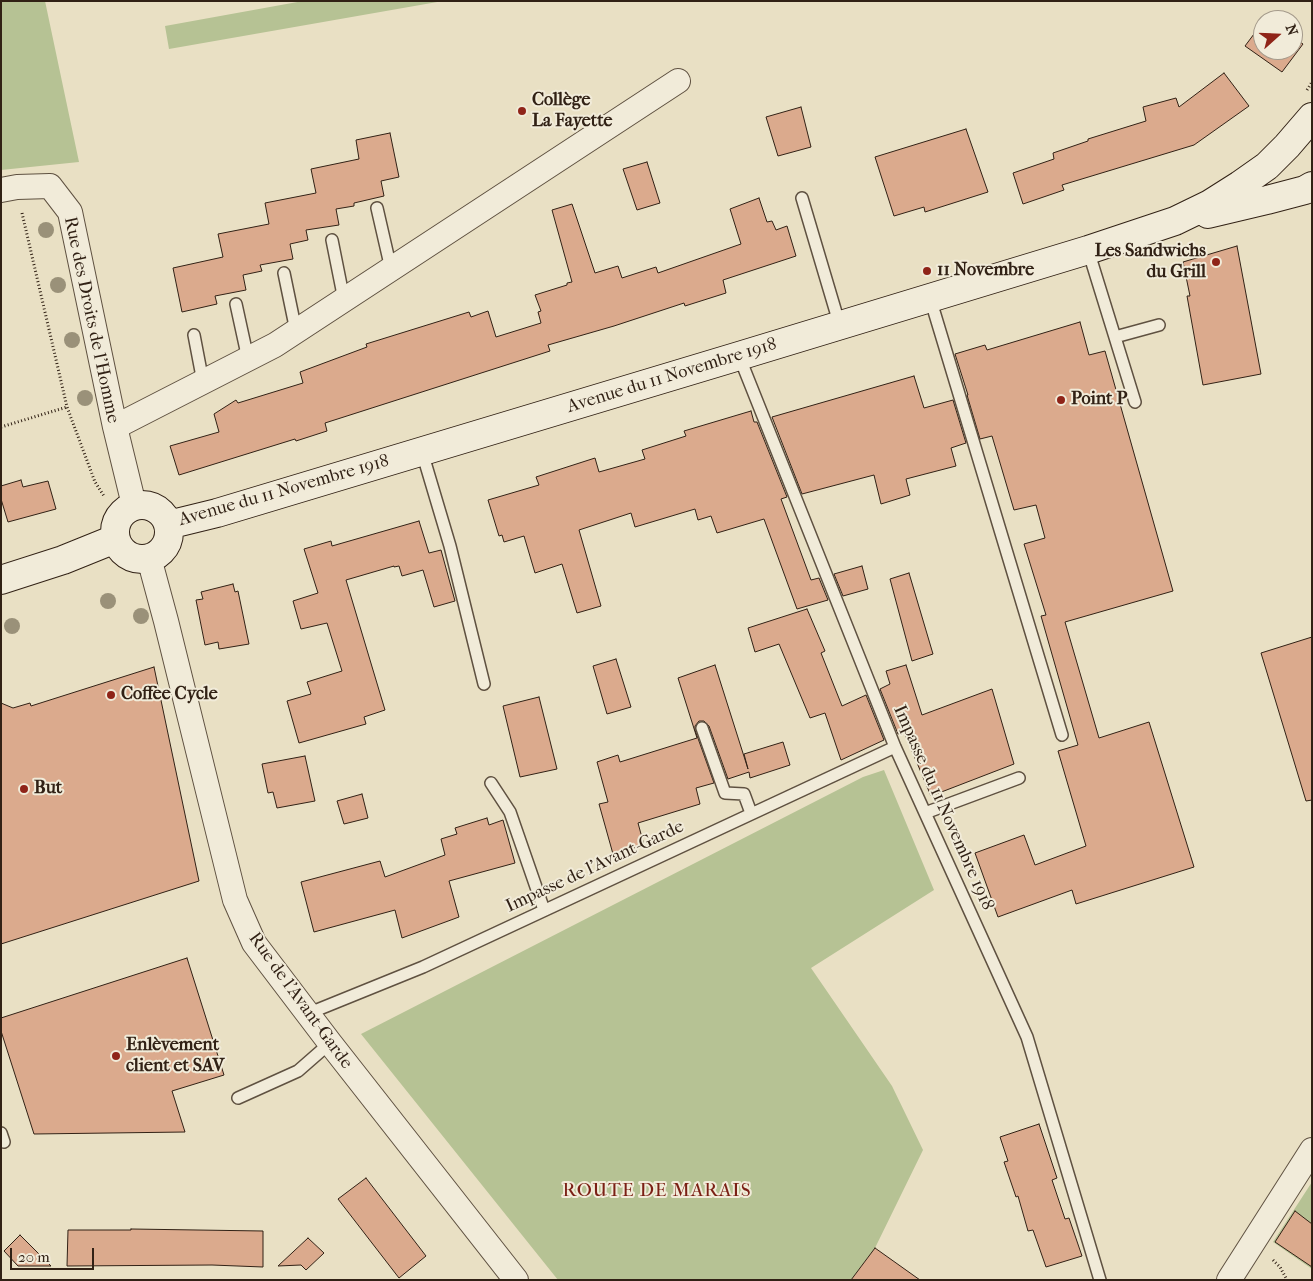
<!DOCTYPE html>
<meta charset="utf-8">
<style>
body{margin:0}
#map{position:relative;width:1313px;height:1281px;overflow:hidden;background:#e9e0c4;font-family:"IM FELL French Canon",serif}
canvas{display:block}
.frame{position:absolute;inset:0;border:2px solid #312115;pointer-events:none}
.north{position:absolute;left:1253px;top:10px;width:50px;height:50px;box-sizing:border-box;background:#f1ebd9;border:1px solid #a49a8b;border-radius:50%;rotate:70deg;font-size:14px;font-weight:700;line-height:20px;text-align:center;color:#312115}
.north::after{content:'';display:block;margin:auto;width:18px;height:22px;background:#8f2418;clip-path:polygon(50% 0,100% 100%,50% 72%,0 100%)}
.scale{position:absolute;left:10px;top:1248px;width:84px;height:22px;box-sizing:border-box;border:2px solid #312115;border-top:0;padding-left:6px;font-size:15px;line-height:18px;white-space:nowrap;color:#312115;-webkit-text-stroke:4px #f1ebd9;paint-order:stroke}
</style>
<div id="map">
<canvas width="1313" height="1281"></canvas>
<div class="frame"></div>
<div class="north">N</div>
<div class="scale">20 m</div>
</div>
<script>
const g = document.querySelector('canvas').getContext('2d');
g.lineJoin = 'round';
function fill(path, color) {
  g.fillStyle = color;
  g.fill(path, 'evenodd');
}
function shape(rows) {
  const path = new Path2D();
  for (const r of rows) {
    if (r.length === 3) {
      path.moveTo(r[0] + r[2], r[1]);
      path.arc(r[0], r[1], r[2], 0, 2 * Math.PI);
      continue;
    }
    path.moveTo(r[0], r[1]);
    for (let i = 2; i < r.length; i += 2) path.lineTo(r[i], r[i + 1]);
  }
  return path;
}
function trace(path, color, width, dash) {
  g.strokeStyle = color;
  g.lineWidth = width;
  g.lineCap = dash ? 'butt' : 'round';
  g.setLineDash(dash || []);
  g.stroke(path);
}
function drawText(font, color, halo, rows, align = 'center') {
  g.font = font + ' "IM FELL French Canon",serif';
  g.lineWidth = 4;
  g.setLineDash([]);
  g.textBaseline = 'middle';
  g.strokeStyle = halo;
  g.fillStyle = color;
  for (const [text, x, y, turn = 0] of rows) {
    g.save();
    g.translate(x, y);
    g.rotate((+turn || 0) * Math.PI / 180);
    g.textAlign = isNaN(turn) ? turn : align;
    if (halo) g.strokeText(text, 0, 0);
    g.fillText(text, 0, 0);
    g.restore();
  }
}
fill(shape([
 [1,1,45,1,79,162,1,170],
 [303,1,443,1,169,49,165,26],
 [884,770,934,890,811,968,892,1086,923,1150,875,1248,851,1280,558,1280,361,1034,863,777],
 [1312,1182,1312,1269,1273,1242]
]), '#b6c294');
const building = shape([
 [1263,22,1263,50,1293,50,1293,37,1303,44,1282,72,1245,46,1263,22],
 [1224,73,1249,106,1194,145,1062,185,1064,190,1023,204,1013,173,1054,159,1053,153,1088,141,1088,139,1146,121,1143,107,1176,98,1179,107,1224,73],
 [801,107,811,147,778,156,766,117,801,107],
 [966,129,988,192,925,212,924,207,894,216,875,157,966,129],
 [390,133,399,177,381,181,384,196,354,203,354,206,336,209,339,225,306,230,308,240,290,244,293,259,260,265,262,271,243,275,246,290,215,296,217,304,182,312,173,268,223,257,218,234,269,224,265,203,316,193,311,169,359,159,356,140,390,133],
 [647,162,660,203,637,210,623,169,647,162],
 [759,198,767,222,772,221,776,230,787,226,796,256,723,280,726,293,685,306,684,303,614,326,548,345,550,351,325,423,327,431,296,441,295,439,179,475,170,446,219,432,214,414,236,400,238,403,303,383,300,372,367,347,366,344,469,312,471,317,488,311,496,337,541,323,538,312,541,311,535,295,567,285,567,283,572,282,552,210,572,204,595,273,618,266,622,278,656,267,658,273,741,244,730,209,759,198],
 [1237,246,1261,374,1203,385,1187,296,1190,296,1183,262,1237,246],
 [1080,322,1089,355,1105,351,1173,591,1065,622,1099,738,1149,722,1194,867,1076,904,1072,890,998,917,975,853,1024,835,1035,865,1086,846,1058,751,1078,745,1041,616,1046,615,1024,544,1045,538,1036,505,1014,510,992,436,980,439,967,395,968,395,955,354,985,345,987,350,1080,322],
 [914,376,924,408,953,400,966,443,951,448,956,466,906,479,910,495,881,504,874,475,802,494,772,417,914,376],
 [751,411,754,422,757,422,787,497,781,499,811,580,819,578,828,600,797,609,764,519,717,533,711,516,698,520,695,509,635,527,631,513,579,530,601,606,577,613,562,564,535,573,524,536,504,542,502,535,499,536,488,500,539,485,536,477,595,458,599,472,645,459,642,450,686,436,684,431,751,411],
 [21,480,23,487,48,481,56,509,8,522,1,499,1,486,21,480],
 [419,521,429,553,441,550,455,601,434,607,423,570,402,576,399,566,394,567,394,566,346,580,385,710,364,717,366,724,299,743,287,701,311,694,307,682,342,671,327,623,301,629,293,601,318,593,304,549,331,541,332,546,419,521],
 [862,566,868,589,843,596,834,574,862,566],
 [909,573,933,654,912,661,890,579,909,573],
 [233,584,235,592,238,591,249,644,219,649,218,642,205,645,196,600,203,599,201,592,233,584],
 [807,609,825,651,821,653,842,706,866,695,884,740,841,760,825,713,810,718,779,644,755,652,748,628,807,609],
 [1312,637,1312,800,1306,801,1261,653,1312,637],
 [616,659,631,707,607,714,593,666,616,659],
 [715,665,748,769,744,754,783,742,790,765,750,778,749,772,728,779,709,726,704,721,699,721,695,726,695,730,714,783,696,788,700,804,638,823,644,845,613,854,599,804,608,802,597,762,618,755,620,762,697,738,678,678,715,665],
 [906,665,922,715,992,689,1014,764,931,796,904,732,898,734,880,689,890,684,886,671,906,665],
 [154,667,199,881,1,944,1,703,13,708,30,703,31,706,154,667],
 [539,697,557,769,520,777,503,706,539,697],
 [305,756,315,801,277,808,273,792,268,793,262,764,305,756],
 [362,794,368,818,344,824,337,801,362,794],
 [487,818,489,825,503,820,515,863,449,881,459,917,402,938,395,910,314,932,301,882,380,861,385,877,445,855,441,839,457,834,455,828,487,818],
 [187,958,224,1075,172,1091,185,1132,34,1134,1,1031,1,1018,187,958],
 [1039,1124,1057,1178,1052,1180,1065,1219,1069,1218,1082,1256,1046,1267,1033,1230,1028,1231,1018,1196,1016,1197,1004,1162,1008,1161,1000,1137,1039,1124],
 [366,1178,426,1256,399,1278,338,1199,366,1178],
 [1295,1211,1312,1224,1312,1267,1275,1242,1295,1211],
 [131,1229,263,1231,263,1267,212,1265,67,1266,68,1230,131,1230,131,1229],
 [20,1235,51,1266,18,1266,4,1251,20,1235],
 [308,1238,324,1253,306,1270,301,1265,278,1266,308,1238],
 [875,1248,920,1280,851,1280,875,1248]
]);
fill(building, '#dbaa8d');
trace(building, '#312115', 1);
const lane = shape([
 [802,198,840,326],
 [377,208,391,269],
 [332,240,344,300],
 [1088,250,1135,402],
 [284,273,296,331],
 [930,298,1062,735],
 [236,304,248,359],
 [194,335,203,382],
 [1115,337,1159,325],
 [739,356,895,747,1027,1037,1100,1280],
 [422,452,450,546,484,684],
 [702,728,725,793,744,794,751,813],
 [491,783,510,812,544,910],
 [925,813,1019,778],
 [307,1014,423,967,895,747],
 [238,1098,298,1071,330,1043],
 [1,1133,4,1142]
]);
const street = shape([
 [1,190,17,187,50,186,70,212,115,427,134,505],
 [115,427,275,345,678,81],
 [149,558,166,621,235,900,254,943,330,1043,516,1280],
 [1229,1280,1312,1150]
]);
const secondary = shape([
 [1208,214,1267,200,1305,190,1312,186],
 [142,532,27],
 [168,525,217,513,739,356,1088,250,1175,221,1210,204,1240,185,1267,166,1287,146,1312,117],
 [1,580,63,560,115,539]
]);
trace(lane, '#5f5141', 14);
trace(street, '#5f5141', 26);
trace(secondary, '#312115', 30);
trace(shape([
 [1307,90,1312,82],
 [22,213,67,407,95,482,104,496],
 [1,427,67,407],
 [1273,1260,1280,1267,1287,1280]
]), '#312115', 3, [1, 2.5]);
trace(lane, '#f1ebd9', 11);
trace(street, '#f1ebd9', 24);
trace(secondary, '#f1ebd9', 28);
g.fillStyle = '#9a9179';
for (const [x, y] of [
 [46,230],
 [58,285],
 [72,340],
 [85,398],
 [108,601],
 [141,616],
 [12,626]
]) {
  g.beginPath();
  g.arc(x, y, 8, 0, 2 * Math.PI);
  g.fill();
}
for (const [x, y, r, color] of [
 [522,111,5,"#8f2418"],
 [1216,262,5,"#8f2418"],
 [927,271,5,"#8f2418"],
 [1061,400,5,"#8f2418"],
 [111,695,5,"#8f2418"],
 [24,789,5,"#8f2418"],
 [116,1056,5,"#8f2418"]
]) {
  const dot = new Path2D();
  dot.arc(x, y, r, 0, 2 * Math.PI);
  g.fillStyle = color;
  g.fill(dot);
  trace(dot, '#f1ebd9', 2);
}
drawText('bold 18px', '#312115', '#f1ebd9', [
 ["Collège",532,101],
 ["La Fayette",532,122],
 ["Les Sandwichs",1206,252,"right"],
 ["du Grill",1206,273,"right"],
 ["11 Novembre",937,271],
 ["Point P",1071,400],
 ["Coffee Cycle",121,695],
 ["But",34,789],
 ["Enlèvement",126,1046],
 ["client et SAV",126,1067]
], 'left');
drawText('18px', '#312115', '#f1ebd9', [
 ["Rue des Droits de l'Homme",91,320,78],
 ["Avenue du 11 Novembre 1918",672,376,-17],
 ["Avenue du 11 Novembre 1918",284,491,-16],
 ["Impasse du 11 Novembre 1918",943,808,66],
 ["Impasse de l'Avant-Garde",595,867,-25],
 ["Rue de l'Avant-Garde",300,1001,54]
]);
g.letterSpacing = '1px';
drawText('19px', '#7a1f14', '#f1ebd9', [
 ["ROUTE DE MARAIS",657,1191]
]);
g.letterSpacing = '0px';
</script>
